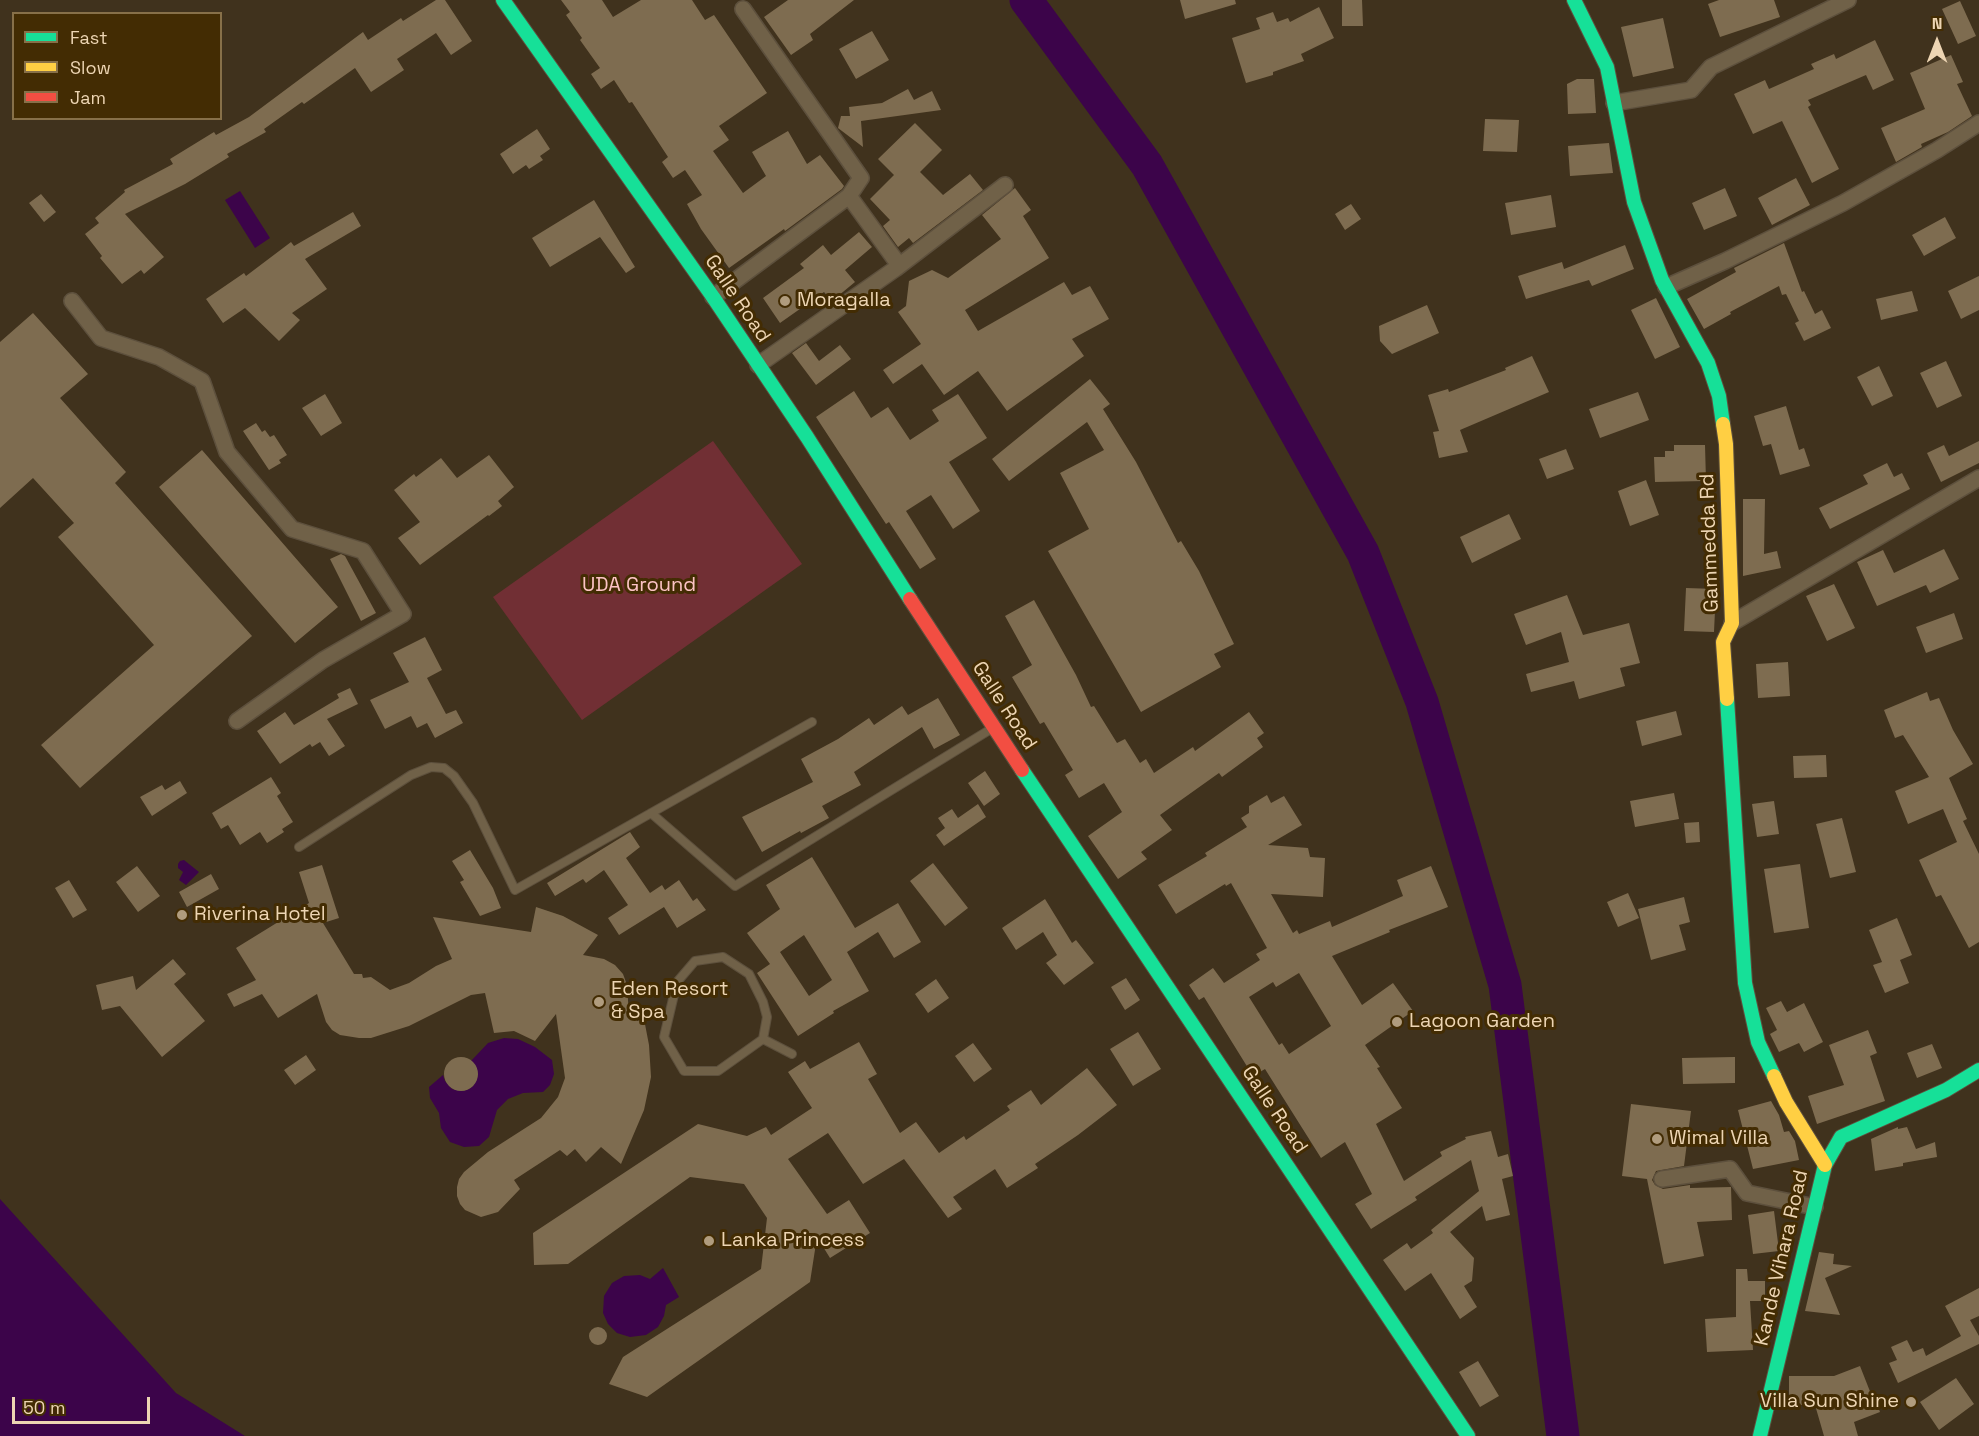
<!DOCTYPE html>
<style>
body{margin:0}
#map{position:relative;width:1979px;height:1436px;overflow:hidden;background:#40321d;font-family:"Space Grotesk",sans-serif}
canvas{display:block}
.legend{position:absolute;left:12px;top:12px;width:210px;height:108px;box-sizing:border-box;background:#432c03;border:2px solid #877049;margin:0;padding:8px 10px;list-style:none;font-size:18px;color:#edd5b3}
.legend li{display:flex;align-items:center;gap:12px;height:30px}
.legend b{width:30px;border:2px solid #877049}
.north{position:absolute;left:1907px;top:12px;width:60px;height:60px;-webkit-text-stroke:4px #432c03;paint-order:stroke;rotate:0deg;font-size:16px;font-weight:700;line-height:24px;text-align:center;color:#edd5b3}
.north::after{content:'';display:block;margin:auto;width:21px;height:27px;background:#edd5b3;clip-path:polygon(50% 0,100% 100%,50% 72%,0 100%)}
.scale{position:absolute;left:12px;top:1397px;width:138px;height:27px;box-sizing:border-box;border:3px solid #edd5b3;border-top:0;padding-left:8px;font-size:18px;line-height:21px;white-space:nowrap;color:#edd5b3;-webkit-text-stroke:4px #432c03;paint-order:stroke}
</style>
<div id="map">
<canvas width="1979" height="1436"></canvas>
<ul class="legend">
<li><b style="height:8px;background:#16e098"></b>Fast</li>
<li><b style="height:8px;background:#ffcf43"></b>Slow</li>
<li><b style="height:8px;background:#f24e42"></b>Jam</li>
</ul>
<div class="north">N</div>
<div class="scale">50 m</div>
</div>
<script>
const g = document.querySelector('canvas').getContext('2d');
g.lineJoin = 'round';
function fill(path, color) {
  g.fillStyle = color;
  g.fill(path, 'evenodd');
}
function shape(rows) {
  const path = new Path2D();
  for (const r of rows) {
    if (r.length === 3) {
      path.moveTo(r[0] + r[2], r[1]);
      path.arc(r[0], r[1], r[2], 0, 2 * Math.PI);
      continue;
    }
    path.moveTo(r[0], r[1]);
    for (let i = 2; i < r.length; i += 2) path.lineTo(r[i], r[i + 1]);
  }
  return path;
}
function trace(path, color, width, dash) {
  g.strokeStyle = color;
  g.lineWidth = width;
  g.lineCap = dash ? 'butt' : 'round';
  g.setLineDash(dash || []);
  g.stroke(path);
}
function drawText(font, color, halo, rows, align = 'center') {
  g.font = font + ' "Space Grotesk",sans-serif';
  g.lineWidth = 6;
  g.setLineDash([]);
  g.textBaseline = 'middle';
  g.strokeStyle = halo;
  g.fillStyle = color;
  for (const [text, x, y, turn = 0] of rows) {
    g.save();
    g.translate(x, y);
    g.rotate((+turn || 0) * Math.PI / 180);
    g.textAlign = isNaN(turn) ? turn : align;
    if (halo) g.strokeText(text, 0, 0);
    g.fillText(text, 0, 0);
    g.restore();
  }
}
fill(shape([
 [713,441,802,564,582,720,493,597]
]), '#712f34');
fill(shape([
 [240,191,270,238,255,248,225,200],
 [184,860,199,872,186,885,179,880,183,872,178,868,178,864,180,861],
 [504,1038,518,1039,535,1047,552,1060,554,1074,550,1085,543,1092,523,1093,508,1099,497,1110,489,1137,479,1146,464,1147,450,1142,441,1128,439,1113,430,1098,429,1087,443,1075,445,1081,452,1089,463,1091,469,1089,473,1086,478,1075,475,1065,471,1061,488,1043],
 [0,1199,176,1393,245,1436,0,1436],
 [663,1268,679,1297,666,1305,664,1316,658,1327,646,1335,630,1337,617,1333,608,1324,603,1313,604,1296,612,1283,624,1276,640,1275,650,1279]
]), '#3c044a');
trace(shape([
 [1026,0,1147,165,1363,553,1422,702,1505,985,1563,1436]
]), '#3c044a', 33);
fill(shape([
 [436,0,445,0,472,41,451,55,436,33,397,59,404,70,371,92,355,68,304,104,302,102,264,129,266,132,227,154,229,157,185,184,125,214,164,257,144,274,141,270,122,284,100,258,102,256,85,234,99,223,95,218,125,192,124,190,173,164,170,159,214,132,216,135,249,117,363,32,368,40,401,18,403,21],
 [561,0,602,0,613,17,641,0,692,0,705,20,714,15,767,93,719,126,729,140,713,151,743,193,766,176,752,152,788,131,807,164,820,155,844,186,842,189,785,231,784,229,729,268,701,229,687,204,702,195,685,170,673,178,662,162,668,157,632,102,629,103,614,80,601,89,591,74,600,68,580,40,582,38,566,15,570,12],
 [788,0,854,0,810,34,813,40,791,55,764,17],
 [1180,0,1235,0,1236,4,1185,19],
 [1342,0,1362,0,1363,26,1342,26],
 [1719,0,1774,0,1780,17,1720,37,1708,4],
 [1960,1,1976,36,1958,44,1942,9],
 [1319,7,1334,38,1301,54,1304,61,1273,72,1273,75,1246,83,1232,38,1260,29,1256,18,1273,12,1277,22,1288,18,1290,22],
 [1663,18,1674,68,1633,77,1621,27],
 [872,31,889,60,856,79,839,49],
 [1875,40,1894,80,1873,90,1866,75,1808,100,1811,105,1808,107,1839,169,1812,183,1782,121,1753,134,1734,94,1765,80,1769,89,1814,69,1811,64,1834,54,1836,59],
 [1951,55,1963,82,1957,84,1972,116,1948,132,1921,144,1922,147,1896,162,1881,128,1925,109,1910,73],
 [1577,79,1594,79,1596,113,1568,114,1567,84],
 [908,89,914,100,932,91,941,110,861,121,863,147,838,128,841,116,850,116,849,107,882,103],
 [1485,119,1519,120,1517,152,1483,151],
 [915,123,942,150,920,172,943,195,970,174,983,190,913,243,909,238,898,247,883,226,890,220,870,199,894,175,878,159],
 [537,129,550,149,540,156,543,160,529,169,526,165,513,174,500,154],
 [1609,143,1613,173,1570,176,1568,146],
 [1796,178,1810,205,1772,225,1758,198],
 [1015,188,1031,210,1023,216,1049,258,965,310,978,331,1064,282,1072,295,1090,286,1109,319,1072,339,1084,356,1007,411,978,371,944,395,922,364,893,384,883,370,921,344,898,312,906,306,909,281,932,270,948,278,1001,239,982,215],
 [1725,188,1737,216,1704,230,1692,203],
 [41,194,56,212,44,222,29,203],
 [1551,195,1556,227,1511,235,1505,203],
 [594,200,635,267,626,273,600,237,550,267,532,238],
 [1351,204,1361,219,1345,230,1335,214],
 [353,212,361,226,305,259,327,289,292,313,300,320,279,341,245,308,223,323,206,299,244,273,246,276,291,242,294,246],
 [1945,217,1956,238,1924,256,1912,235],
 [859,232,872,247,845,270,855,282,832,301,824,292,780,323,763,298,804,268,800,264,823,245,831,255],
 [1784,243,1802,292,1804,291,1815,314,1822,310,1831,328,1804,341,1795,323,1799,321,1786,294,1782,295,1779,286,1730,312,1731,314,1704,329,1687,299,1736,272,1734,268],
 [1625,245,1634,269,1592,286,1589,280,1526,299,1518,276,1562,262,1564,269],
 [1979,276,1979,310,1961,319,1948,291],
 [1912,291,1918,311,1881,320,1876,299],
 [1656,298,1680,347,1655,359,1631,310],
 [1427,305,1439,333,1392,354,1380,341,1379,326],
 [33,313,88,374,60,398,126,472,115,483,252,636,80,788,41,745,154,645,58,537,74,523,33,478,0,508,0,342],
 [806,343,819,361,840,345,851,359,816,385,792,353],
 [1532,356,1549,392,1460,430,1468,452,1439,458,1433,432,1439,431,1428,395,1448,389,1449,392,1506,370,1505,368],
 [1946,361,1962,396,1937,408,1920,373],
 [1879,366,1893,396,1872,406,1857,377],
 [1090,379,1110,404,1103,409,1136,462,1178,543,1181,541,1199,571,1234,644,1214,654,1221,667,1141,712,1048,551,1089,529,1060,473,1104,450,1087,422,1009,481,992,459],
 [854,391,871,418,888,407,910,440,939,421,932,410,958,394,987,438,949,462,980,511,953,529,931,495,906,511,936,559,920,569,889,522,886,524,816,417],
 [1638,392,1649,420,1600,438,1589,409],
 [325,394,342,423,321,436,302,408],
 [1786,406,1799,450,1804,448,1810,466,1780,475,1771,444,1763,446,1754,416],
 [256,423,262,432,265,430,270,437,274,435,287,455,279,460,281,463,269,470,243,431],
 [1979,441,1979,463,1941,482,1927,453,1944,445,1949,456],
 [1674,445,1705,445,1706,481,1655,482,1654,457,1665,457,1665,451,1674,451],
 [1566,449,1574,469,1547,479,1539,459],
 [202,450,338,607,295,643,159,487],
 [489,455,514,487,498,501,502,506,489,516,488,515,420,565,398,538,420,522,394,490,414,474,416,477,441,458,457,478],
 [1887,463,1894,477,1902,473,1910,489,1830,529,1819,508,1868,484,1863,475],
 [1646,480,1659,515,1630,526,1618,491],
 [1743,499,1765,499,1764,554,1777,551,1781,568,1743,576],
 [1509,514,1521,539,1472,563,1460,537],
 [1944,549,1959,579,1930,593,1926,585,1877,606,1857,562,1883,550,1894,573],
 [341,554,345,556,376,613,361,621,330,559],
 [1834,584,1855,628,1827,641,1806,596],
 [1686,588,1716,589,1714,632,1684,631],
 [1567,595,1583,635,1629,623,1640,663,1620,668,1625,686,1579,699,1574,681,1531,692,1526,674,1569,662,1561,632,1526,645,1514,614],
 [1034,600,1076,675,1091,707,1094,706,1117,743,1125,739,1140,763,1146,759,1154,773,1193,747,1195,751,1249,712,1264,733,1257,738,1263,747,1222,777,1219,773,1160,815,1172,830,1141,852,1147,859,1118,879,1088,836,1122,812,1104,783,1079,798,1065,775,1073,770,1044,722,1040,724,1012,677,1032,665,1005,616],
 [1954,613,1963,639,1926,653,1916,627],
 [425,637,442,670,427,678,446,714,456,710,463,723,435,738,427,723,417,728,411,716,385,729,370,700,409,682,393,653],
 [1788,662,1790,696,1758,698,1756,664],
 [350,688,358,704,327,719,345,746,329,756,320,742,312,747,310,744,280,764,257,731,285,712,294,725,339,698,337,694],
 [1927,692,1930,701,1939,698,1953,730,1973,764,1949,778,1967,819,1963,821,1979,854,1979,942,1969,948,1941,895,1936,897,1919,860,1957,842,1943,809,1908,824,1895,791,1929,777,1903,735,1895,738,1884,710],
 [938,698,960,735,934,749,922,727,854,772,861,785,822,806,829,818,801,833,800,831,762,852,742,817,813,782,801,759,838,739,869,718,874,725,902,706,908,715],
 [1676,711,1682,735,1642,746,1636,721],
 [1826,755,1827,777,1794,778,1793,756],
 [985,771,1000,794,984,806,968,783],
 [271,777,281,793,277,796,293,822,282,829,284,832,267,843,260,832,240,845,228,825,221,829,212,813],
 [180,781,187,793,152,816,140,797,162,785,165,790],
 [1674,793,1679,819,1635,827,1630,801],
 [1267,795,1271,803,1284,796,1302,825,1268,845,1308,848,1310,857,1325,858,1323,897,1271,894,1293,933,1297,930,1299,934,1330,921,1332,927,1403,896,1397,880,1431,866,1448,907,1389,930,1390,932,1332,956,1362,1005,1393,983,1413,1011,1365,1045,1380,1067,1377,1068,1402,1108,1376,1124,1404,1181,1442,1156,1440,1152,1466,1139,1465,1137,1491,1131,1498,1157,1508,1154,1513,1176,1502,1179,1510,1215,1486,1221,1482,1206,1450,1232,1474,1258,1472,1281,1464,1286,1477,1307,1460,1319,1431,1273,1405,1291,1383,1260,1407,1243,1411,1249,1433,1233,1431,1230,1479,1191,1471,1160,1415,1197,1417,1200,1371,1229,1355,1204,1372,1194,1345,1142,1321,1158,1265,1069,1253,1076,1204,997,1199,1000,1189,985,1213,968,1224,983,1260,960,1256,954,1267,948,1231,883,1226,886,1225,884,1176,914,1158,885,1207,856,1205,853,1247,827,1241,818,1249,813,1249,806],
 [1299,973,1331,1026,1289,1054,1282,1043,1279,1045,1249,997,1273,982,1276,987],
 [1774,801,1779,834,1757,837,1752,804],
 [978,804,986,817,944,846,936,835,945,828,938,818,952,809,958,818],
 [1842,818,1856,872,1830,878,1816,824],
 [1699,822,1700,842,1686,843,1684,823],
 [630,832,640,847,626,858,650,893,662,885,665,890,679,880,693,901,697,898,706,910,677,928,664,907,619,935,608,918,628,905,604,870,586,883,583,879,555,896,547,883],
 [470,850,493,888,501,908,480,916,460,882,464,880,452,861],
 [812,857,855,928,898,903,921,942,894,958,878,932,847,952,869,991,833,1011,834,1013,798,1036,757,973,770,964,747,933,780,909,766,885],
 [804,935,832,980,809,996,780,952],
 [933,863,968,908,945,926,910,881],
 [1800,864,1809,928,1774,933,1764,869],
 [322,865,339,918,323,923,354,974,362,974,363,978,371,977,390,990,409,983,436,966,452,959,433,917,531,932,536,907,563,916,598,935,583,955,604,959,615,965,623,974,627,985,629,1015,636,1013,637,1021,644,1019,649,1045,651,1077,644,1110,621,1164,601,1147,586,1162,575,1149,567,1156,560,1150,514,1180,520,1189,498,1212,481,1217,465,1210,460,1204,457,1196,457,1187,459,1179,464,1172,488,1152,541,1118,558,1097,565,1078,556,1014,535,1041,514,1031,494,1033,485,993,471,995,409,1026,371,1038,359,1038,340,1035,332,1030,326,1022,317,994,278,1018,262,994,234,1007,227,994,256,980,236,948,309,903,299,872],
 [137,866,160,896,138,912,116,882],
 [211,874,219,889,187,907,179,892],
 [69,880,87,910,73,918,55,888],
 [1628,893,1639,918,1618,927,1607,902],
 [1684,897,1690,922,1679,925,1686,950,1651,960,1638,909],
 [1045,899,1072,943,1076,940,1094,963,1064,985,1046,963,1057,955,1043,932,1016,950,1002,928],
 [1897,918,1912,955,1900,960,1909,983,1885,993,1873,965,1882,962,1869,930],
 [173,959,186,974,174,984,205,1021,162,1057,120,1006,102,1010,96,985,133,976,136,990],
 [1126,978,1140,1000,1125,1010,1111,987],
 [936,979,949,998,928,1013,915,994],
 [1781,1001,1787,1012,1804,1003,1823,1042,1804,1052,1799,1043,1779,1052,1770,1034,1777,1030,1766,1008],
 [1868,1030,1877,1053,1870,1056,1885,1101,1817,1124,1808,1096,1844,1085,1829,1045],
 [1138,1032,1161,1069,1133,1086,1110,1049],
 [859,1042,877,1074,868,1079,900,1133,916,1122,939,1153,964,1136,966,1140,1010,1110,1007,1106,1031,1090,1041,1105,1087,1068,1117,1105,1078,1135,1035,1164,1038,1168,1007,1188,995,1169,953,1197,962,1209,948,1218,904,1159,863,1184,828,1133,788,1159,827,1214,849,1200,870,1233,830,1258,817,1237,810,1282,647,1397,609,1384,623,1357,761,1269,767,1218,744,1184,690,1177,568,1264,534,1265,533,1233,698,1124,747,1136,766,1127,771,1135,812,1108,788,1072,805,1061,810,1069],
 [973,1043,992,1069,974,1082,955,1056],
 [1932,1044,1942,1068,1917,1078,1907,1053],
 [306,1055,316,1070,295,1085,284,1070],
 [461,1074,17],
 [1735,1057,1735,1083,1683,1084,1682,1058],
 [1771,1101,1779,1115,1784,1132,1789,1131,1795,1141,1799,1160,1753,1169,1738,1110],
 [1631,1104,1691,1111,1684,1166,1656,1171,1652,1180,1655,1185,1663,1189,1690,1185,1690,1188,1731,1187,1732,1220,1697,1222,1704,1256,1664,1264,1647,1179,1622,1176],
 [1898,1127,1898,1129,1907,1127,1916,1149,1935,1142,1937,1157,1903,1163,1903,1166,1875,1171,1871,1139],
 [1774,1211,1779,1251,1753,1254,1748,1215],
 [1819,1252,1834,1254,1833,1264,1852,1266,1825,1278,1840,1315,1805,1311],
 [1736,1269,1747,1269,1748,1281,1765,1281,1765,1301,1750,1301,1753,1350,1707,1352,1705,1319,1736,1317],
 [1979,1288,1979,1316,1970,1320,1979,1336,1979,1344,1898,1383,1889,1363,1897,1360,1891,1347,1907,1340,1913,1352,1923,1348,1926,1356,1961,1336,1945,1306],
 [598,1336,9],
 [1478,1361,1499,1396,1480,1407,1459,1372],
 [1860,1366,1871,1394,1873,1393,1880,1412,1854,1422,1858,1436,1824,1436,1815,1405,1789,1405,1789,1376,1834,1376],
 [1956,1378,1974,1404,1939,1430,1920,1402]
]), '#7e6c50');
const lane = shape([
 [651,813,735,886,991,729],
 [299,847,411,775,431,767,444,768,454,776,473,803,515,890,812,722],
 [763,1039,767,1017,763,1002,749,974,723,957,695,961,677,982,664,1037,684,1071,718,1071,763,1039,792,1054]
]);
const street = shape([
 [743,9,861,178,849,196],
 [1614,103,1691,90,1711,67,1848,0],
 [1666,287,1725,261,1843,203,1937,150,1979,123],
 [713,297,849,196,899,265],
 [72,301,101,338,159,357,202,381,227,452,292,529,363,551,403,614,323,660,237,721],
 [758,365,895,269,1005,185],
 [1732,623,1979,478],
 [1662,1179,1730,1169,1747,1193,1815,1207]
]);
const fast = shape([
 [503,0,713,297,807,437,910,599],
 [1574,0,1607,67,1634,202,1662,280,1708,363,1719,396,1723,424],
 [1727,699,1745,983,1758,1042,1774,1076],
 [1022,770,1468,1436],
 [1760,1436,1825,1165,1841,1137,1946,1090,1979,1070]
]);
const slow = shape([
 [1723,424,1726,444,1732,623,1723,642,1727,699],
 [1774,1076,1786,1102,1825,1165]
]);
const jam = shape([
 [910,599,1022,770]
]);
trace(lane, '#5d503d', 10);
trace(street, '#5d503d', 18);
trace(fast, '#5d503d', 16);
trace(slow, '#5d503d', 16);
trace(jam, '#5d503d', 16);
trace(lane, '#706148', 8);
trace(street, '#706148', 15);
trace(fast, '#16e098', 14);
trace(slow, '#ffcf43', 14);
trace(jam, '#f24e42', 14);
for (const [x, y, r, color] of [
 [785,301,6,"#b09c7e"],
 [182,915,6,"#b09c7e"],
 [599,1002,6,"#b09c7e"],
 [1397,1022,6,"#b09c7e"],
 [1657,1139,6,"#b09c7e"],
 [709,1241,6,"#b09c7e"],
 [1911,1402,6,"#b09c7e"]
]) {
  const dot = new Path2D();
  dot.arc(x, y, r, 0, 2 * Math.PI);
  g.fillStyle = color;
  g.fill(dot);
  trace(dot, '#432c03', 2);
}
drawText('20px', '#edd5b3', '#432c03', [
 ["Galle Road",737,299,56],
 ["Gammedda Rd",1710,543,-92],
 ["Galle Road",1004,706,57],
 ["Galle Road",1274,1110,56],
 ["Kande Vihara Road",1782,1258,-77]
]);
drawText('20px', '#edd5b3', '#432c03', [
 ["Moragalla",797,301],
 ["Riverina Hotel",194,915],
 ["Eden Resort",611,990],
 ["& Spa",611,1013],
 ["Lagoon Garden",1409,1022],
 ["Wimal Villa",1669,1139],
 ["Lanka Princess",721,1241],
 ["Villa Sun Shine",1899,1402,"right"]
], 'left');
drawText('20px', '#fcc3c5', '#432c03', [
 ["UDA Ground",639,586]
]);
</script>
